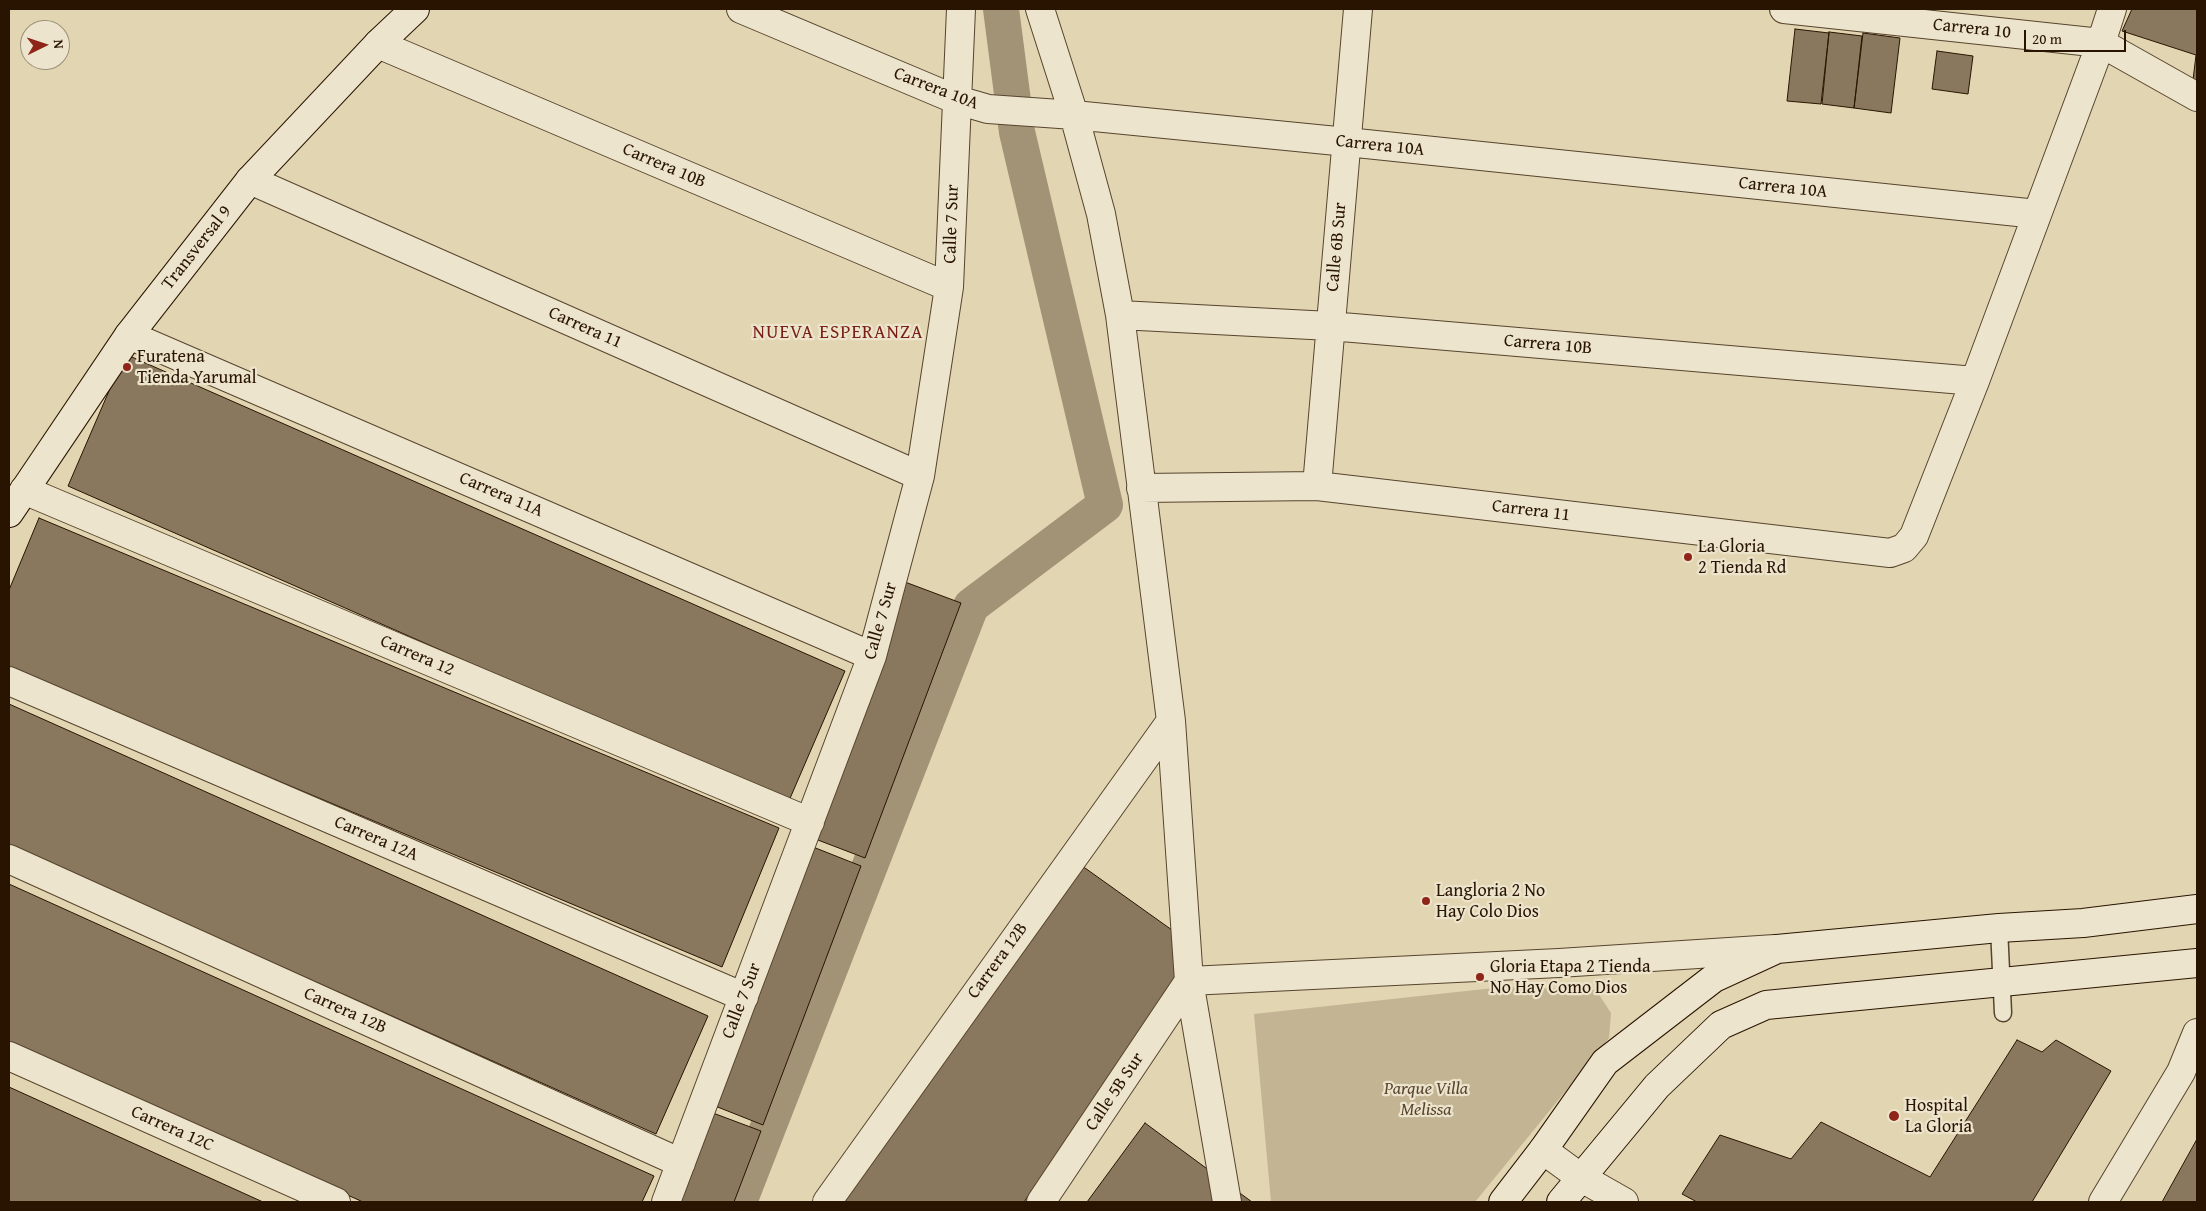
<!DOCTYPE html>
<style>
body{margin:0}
#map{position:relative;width:2206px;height:1211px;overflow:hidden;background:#e2d5b1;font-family:"Gentium Book Plus",serif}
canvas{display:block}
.frame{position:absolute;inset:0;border:10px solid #291402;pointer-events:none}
.north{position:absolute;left:20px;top:20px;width:50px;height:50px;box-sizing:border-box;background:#ece4cc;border:1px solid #9e917b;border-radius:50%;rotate:86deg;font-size:14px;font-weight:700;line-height:20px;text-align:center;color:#291402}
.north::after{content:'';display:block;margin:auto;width:18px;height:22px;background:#8f2418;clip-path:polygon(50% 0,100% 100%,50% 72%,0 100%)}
.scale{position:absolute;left:2024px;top:30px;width:102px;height:22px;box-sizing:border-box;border:2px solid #291402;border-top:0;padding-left:6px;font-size:15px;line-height:18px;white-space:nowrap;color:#291402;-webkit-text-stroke:4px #ece4cc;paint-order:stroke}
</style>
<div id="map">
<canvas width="2206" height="1211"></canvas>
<div class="frame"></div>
<div class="north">N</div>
<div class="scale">20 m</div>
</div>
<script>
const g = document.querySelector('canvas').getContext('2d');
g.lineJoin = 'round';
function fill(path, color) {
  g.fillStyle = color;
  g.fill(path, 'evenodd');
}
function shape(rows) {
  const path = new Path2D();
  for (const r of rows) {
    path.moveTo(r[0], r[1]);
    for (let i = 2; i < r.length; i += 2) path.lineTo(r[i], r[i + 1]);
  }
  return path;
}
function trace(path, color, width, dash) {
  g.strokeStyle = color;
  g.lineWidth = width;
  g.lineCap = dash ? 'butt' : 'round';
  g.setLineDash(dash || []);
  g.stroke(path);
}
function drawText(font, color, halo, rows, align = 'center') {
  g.font = font + ' "Gentium Book Plus",serif';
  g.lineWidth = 4.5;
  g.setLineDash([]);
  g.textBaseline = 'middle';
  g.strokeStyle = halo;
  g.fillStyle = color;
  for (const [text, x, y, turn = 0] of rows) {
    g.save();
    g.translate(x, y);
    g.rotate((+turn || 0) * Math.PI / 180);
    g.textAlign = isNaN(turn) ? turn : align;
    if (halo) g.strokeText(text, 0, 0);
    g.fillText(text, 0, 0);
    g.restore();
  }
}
fill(shape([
 [1503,987,1596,990,1611,1013,1609,1038,1475,1202,1271,1202,1254,1014]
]), '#c3b493');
trace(shape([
 [739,1202,971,606,1105,505,1017,132,1001,9]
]), '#a39376', 36);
const building = shape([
 [2132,9,2197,9,2197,82,2193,80,2196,55,2122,31,2132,9],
 [1795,29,1829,33,1821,104,1787,101,1795,29],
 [1829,32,1862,36,1854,108,1822,104,1829,32],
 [1863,33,1900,38,1891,113,1854,108,1863,33],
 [1937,51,1973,56,1968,94,1932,89,1937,51],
 [125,354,845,671,788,803,68,486,125,354],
 [39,518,779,828,722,967,9,668,9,590,39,518],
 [905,582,961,603,865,858,810,837,905,582],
 [9,704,708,1016,656,1134,9,845,9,704],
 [808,845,861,866,763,1125,710,1104,808,845],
 [1078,863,1200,950,1024,1202,841,1202,1078,863],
 [9,884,654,1176,642,1202,363,1202,9,1042,9,884],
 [2017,1040,2042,1052,2056,1040,2111,1071,2032,1202,1697,1202,1682,1194,1720,1135,1791,1159,1821,1122,1930,1177,2017,1040],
 [9,1087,263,1202,9,1202,9,1087],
 [705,1110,761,1131,734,1202,670,1202,705,1110],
 [1145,1123,1252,1202,1087,1202,1145,1123],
 [2197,1139,2197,1202,2162,1202,2197,1139]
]);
fill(building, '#89785d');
trace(building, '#291402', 1);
const lane = shape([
 [1999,928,2003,1013]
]);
const street = shape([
 [741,9,957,100,988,109,1074,115,1347,142,2037,214],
 [1040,9,1074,115,1101,214,1120,315,1171,721,1189,981,1227,1202],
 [1784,9,2101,43,2197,97],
 [378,44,949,287],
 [250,180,920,476],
 [1120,315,1330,326,1975,381],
 [129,335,872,656],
 [1317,486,1358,9],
 [1141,488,1317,486,1890,553,1904,548,1914,536,1975,381,2101,43,2112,9],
 [24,490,810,822],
 [9,681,744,997],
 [9,859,681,1163],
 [9,1056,336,1202],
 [1543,1150,1580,1177,1624,1202],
 [666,1202,872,656,920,476,949,287,961,9],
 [827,1202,1171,721],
 [1041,1202,1189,981,1559,963,1775,949],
 [2103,1202,2181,1072,2197,1033]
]);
const secondary = shape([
 [9,513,129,335,250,180,378,44,415,9],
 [1503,1202,1543,1150,1605,1062,1714,978,1777,949,1999,928,2083,923,2197,909],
 [1561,1202,1657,1086,1721,1025,1766,1005,2197,963]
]);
trace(lane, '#57442e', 19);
trace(street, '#57442e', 30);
trace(secondary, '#291402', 30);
trace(lane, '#ece4cc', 16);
trace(street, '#ece4cc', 28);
trace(secondary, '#ece4cc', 28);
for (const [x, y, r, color] of [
 [127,367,5,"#8f2418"],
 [1688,557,5,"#8f2418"],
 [1426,901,5,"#8f2418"],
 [1480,977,5,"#8f2418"],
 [1894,1116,6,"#8f2418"]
]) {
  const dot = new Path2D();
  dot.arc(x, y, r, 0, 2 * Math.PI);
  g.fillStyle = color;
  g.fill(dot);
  trace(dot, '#ece4cc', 2);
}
drawText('18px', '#291402', '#ece4cc', [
 ["Carrera 10",1972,29,6],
 ["Carrera 10A",936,89,21],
 ["Carrera 10A",1380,146,6],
 ["Carrera 10B",664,166,23],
 ["Carrera 10A",1783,188,6],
 ["Calle 7 Sur",952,224,-88],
 ["Calle 6B Sur",1337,247,-85],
 ["Transversal 9",197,248,-52],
 ["Carrera 11",585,328,24],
 ["Carrera 10B",1548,345,5],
 ["Carrera 11A",501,495,23],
 ["Carrera 11",1531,511,7],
 ["Calle 7 Sur",881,621,-74],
 ["Carrera 12",417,656,23],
 ["Carrera 12A",376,839,23],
 ["Carrera 12B",998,961,-54],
 ["Calle 7 Sur",742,1001,-69],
 ["Carrera 12B",345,1011,24],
 ["Calle 5B Sur",1115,1092,-56],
 ["Carrera 12C",172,1129,24]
]);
drawText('18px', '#291402', '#ece4cc', [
 ["Furatena",137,357],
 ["Tienda Yarumal",137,378],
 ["La Gloria",1698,547],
 ["2 Tienda Rd",1698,568],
 ["Langloria 2 No",1436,891],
 ["Hay Colo Dios",1436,912],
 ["Gloria Etapa 2 Tienda",1490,967],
 ["No Hay Como Dios",1490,988],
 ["Hospital",1905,1106],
 ["La Gloria",1905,1127]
], 'left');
drawText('italic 18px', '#57442e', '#ece4cc', [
 ["Parque Villa",1426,1089],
 ["Melissa",1426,1110]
]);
g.letterSpacing = '1px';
drawText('19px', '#7a1f14', '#ece4cc', [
 ["NUEVA ESPERANZA",838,333]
]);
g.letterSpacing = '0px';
</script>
